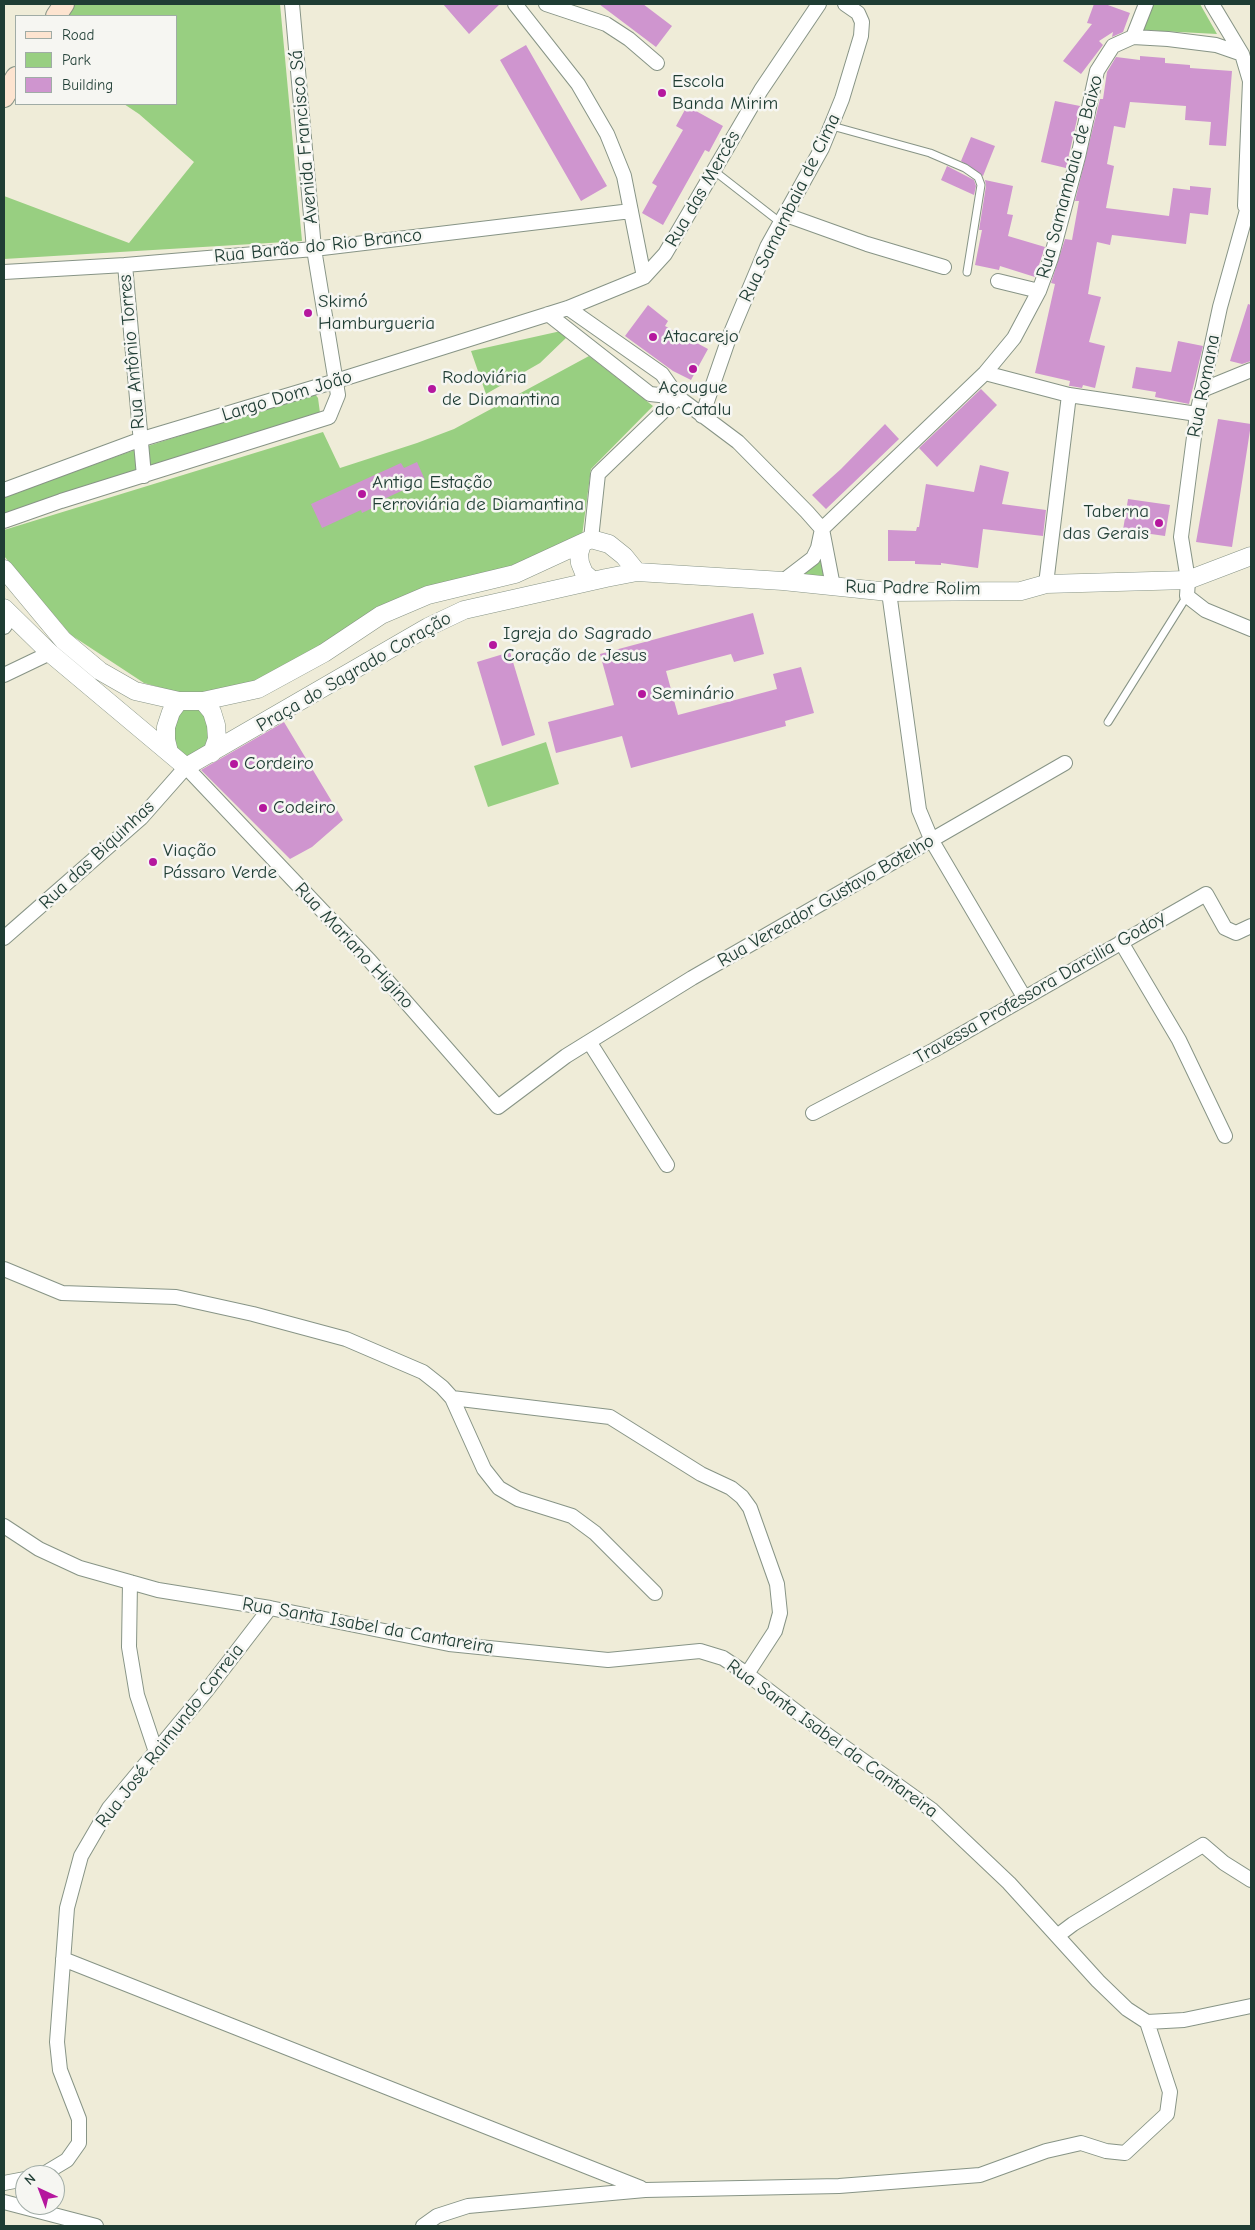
<!DOCTYPE html>
<meta charset="utf-8">
<style>
body{margin:0}
#map{position:relative;width:1255px;height:2230px;overflow:hidden;background:#efecd8;font-family:"Comic Neue",sans-serif}
canvas{display:block}
.frame{position:absolute;inset:0;border:5px solid #1f3d34;pointer-events:none}
.legend{position:absolute;left:15px;top:15px;width:162px;height:90px;box-sizing:border-box;background:#f6f6f2;border:1px solid #a0aca6;margin:0;padding:6px 9px;list-style:none;font-size:15px;color:#1f3d34}
.legend li{display:flex;align-items:center;gap:10px;height:25px}
.legend b{width:25px;border:1px solid #a0aca6}
.north{position:absolute;left:15px;top:2165px;width:50px;height:50px;box-sizing:border-box;background:#f6f6f2;border:1px solid #a0aca6;border-radius:50%;rotate:317deg;font-size:14px;font-weight:700;line-height:20px;text-align:center;color:#1f3d34}
.north::after{content:'';display:block;margin:auto;width:18px;height:22px;background:#b5179e;clip-path:polygon(50% 0,100% 100%,50% 72%,0 100%)}
</style>
<div id="map">
<canvas width="1255" height="2230"></canvas>
<div class="frame"></div>
<ul class="legend">
<li><b style="height:6px;background:#fde4d0"></b>Road</li>
<li><b style="height:14px;background:#98cf81"></b>Park</li>
<li><b style="height:14px;background:#cf95cf"></b>Building</li>
</ul>
<div class="north">N</div>
</div>
<script>
const g = document.querySelector('canvas').getContext('2d');
g.lineJoin = 'round';
function fill(path, color) {
  g.fillStyle = color;
  g.fill(path, 'evenodd');
}
function shape(rows) {
  const path = new Path2D();
  for (const r of rows) {
    path.moveTo(r[0], r[1]);
    for (let i = 2; i < r.length; i += 2) path.lineTo(r[i], r[i + 1]);
  }
  return path;
}
function trace(path, color, width, dash) {
  g.strokeStyle = color;
  g.lineWidth = width;
  g.lineCap = dash ? 'butt' : 'round';
  g.setLineDash(dash || []);
  g.stroke(path);
}
function drawText(font, color, halo, rows, align = 'center') {
  g.font = font + ' "Comic Neue",sans-serif';
  g.lineWidth = 5;
  g.setLineDash([]);
  g.textBaseline = 'middle';
  g.strokeStyle = halo;
  g.fillStyle = color;
  for (const [text, x, y, turn = 0] of rows) {
    g.save();
    g.translate(x, y);
    g.rotate((+turn || 0) * Math.PI / 180);
    g.textAlign = isNaN(turn) ? turn : align;
    if (halo) g.strokeText(text, 0, 0);
    g.fillText(text, 0, 0);
    g.restore();
  }
}
fill(shape([
 [74,4,280,4,302,241,4,259,4,196,129,243,194,162,139,114,124,104,176,104,176,16,66,16],
 [1152,4,1200,4,1217,34,1142,30],
 [561,331,566,338,540,363,486,394,471,351],
 [589,356,653,406,591,469,582,536,527,563,437,584,257,683,191,696,144,683,71,635,4,556,4,530,323,432,340,468,417,443,454,429],
 [314,393,318,398,320,413,4,514,4,497,126,453],
 [825,551,829,577,797,574],
 [181,705,201,706,207,714,209,749,186,763,171,750,170,724],
 [546,742,559,784,488,807,474,766]
]), '#98cf81');
fill(shape([
 [443,4,500,4,469,34],
 [599,4,643,4,672,26,656,47],
 [1094,4,1105,4,1130,13,1123,32,1112,37,1113,32,1099,41,1103,45,1081,74,1063,61,1092,24,1087,23],
 [526,45,607,186,581,201,500,60],
 [1140,56,1165,58,1165,63,1190,65,1190,68,1232,71,1226,146,1209,145,1211,122,1185,120,1186,106,1130,102,1125,128,1114,126,1107,164,1114,166,1106,208,1169,216,1173,188,1190,190,1190,186,1211,188,1208,215,1190,213,1186,244,1112,235,1110,245,1097,242,1088,294,1101,297,1089,342,1105,346,1095,388,1083,385,1082,388,1071,386,1069,386,1070,381,1035,373,1055,284,1051,283,1065,239,1072,240,1079,201,1075,201,1100,99,1103,99,1107,72,1116,57,1140,60],
 [1055,101,1080,106,1066,168,1041,162],
 [687,106,723,126,709,152,705,150,663,225,642,213,657,186,652,183,683,130,676,126],
 [971,137,995,146,983,176,961,161],
 [947,166,974,180,976,186,974,195,941,180],
 [985,180,1013,186,1007,214,1013,215,1008,236,1045,247,1035,277,1000,266,999,270,975,265,982,230,979,230,986,186],
 [1248,304,1251,305,1251,361,1242,364,1230,361],
 [648,305,668,321,665,326,708,349,691,380,673,371,625,336],
 [1178,341,1203,346,1189,404,1155,397,1156,392,1132,388,1136,367,1171,372],
 [981,389,997,405,937,467,919,448],
 [1218,419,1251,424,1232,547,1196,542],
 [885,424,899,439,826,509,812,495,841,469],
 [417,462,425,480,382,500,383,503,362,513,361,510,322,528,311,504,401,463,404,468],
 [980,465,1009,472,1002,504,1046,510,1043,536,983,529,978,568,941,563,941,565,915,564,915,561,888,561,888,530,916,531,917,527,919,527,926,484,974,492],
 [1128,499,1170,505,1165,536,1123,530],
 [753,613,764,654,734,662,731,654,666,671,678,715,777,689,773,674,801,667,814,713,785,721,786,726,631,768,622,736,556,753,548,722,614,705,600,654],
 [510,652,535,735,502,746,477,662],
 [284,722,343,820,312,847,290,859,201,770]
]), '#cf95cf');
const service = shape([
 [832,126,930,153,965,168,978,177,981,185,967,272],
 [713,170,781,223],
 [1108,722,1187,596]
]);
const minor = shape([
 [515,4,578,84,607,134,624,176,644,277],
 [546,4,606,24,629,39,657,63],
 [1212,4,1242,54,1250,81,1245,206],
 [1133,37,1146,4],
 [1251,196,1220,307,1197,414,1181,537,1188,580,1187,596,1205,610,1251,629],
 [786,215,867,244,944,267],
 [125,265,144,476],
 [4,272,125,265,314,249,631,211],
 [998,281,1039,291],
 [568,308,662,374,678,397,738,442,807,512,822,529,833,586],
 [548,314,650,394,678,397],
 [985,373,1069,395,1197,414],
 [1202,390,1251,370],
 [702,416,730,335,767,247,822,148,842,99,861,36,862,22,858,13,845,4],
 [4,490,139,440,336,381,568,308,644,277,665,254,761,90,819,4],
 [4,521,61,501,329,417,338,395,314,249,292,4],
 [591,539,598,474,678,397],
 [783,581,813,558,818,548,822,529,985,373,1014,338,1039,291,1051,258,1078,157,1097,71,1113,46,1133,37,1168,39,1216,45,1242,54],
 [1046,584,1069,395],
 [889,592,919,810,932,841,1024,997],
 [4,627,12,615],
 [4,675,50,653],
 [4,938,141,818,186,767,370,961,498,1107,566,1056,692,978,1065,763],
 [1121,942,1179,1040,1225,1136],
 [590,1043,667,1165],
 [813,1113,934,1050,1206,894,1225,928,1236,933,1251,926],
 [4,1269,62,1293,176,1297,253,1314,346,1339,423,1372,442,1387,452,1398,484,1469,499,1488,518,1499,572,1516,595,1533,655,1593],
 [452,1398,610,1417,701,1474,731,1488,742,1497,750,1508,777,1584,780,1613,775,1631,747,1674],
 [4,1526,39,1549,80,1568,158,1590,270,1608,449,1644,608,1660,700,1651,723,1658,747,1674,826,1734,932,1810,1009,1883,1098,1981,1127,2009,1147,2022],
 [130,1582,129,1647,137,1695,156,1752],
 [1057,1936,1073,1924,1203,1845,1224,1863,1251,1880],
 [63,1959,641,2188],
 [1147,2022,1184,2020,1251,2006],
 [42,2175,67,2160,79,2143,79,2119,60,2070,57,2042,67,1908,81,1856,109,1808,207,1690,270,1608],
 [4,2183,25,2179],
 [4,2202,96,2226],
 [423,2226,437,2216,468,2206,645,2190,839,2186,980,2175,1046,2151,1081,2143,1106,2151,1125,2153,1167,2114,1170,2092,1147,2022]
]);
const tertiary = shape([
 [582,544,579,554,580,563,584,573,592,580],
 [4,569,63,640,100,671,135,691,179,701,203,701,258,689,324,653,381,615,428,595,515,574,591,539,609,544,624,556,637,572],
 [4,608,50,653,186,767,428,627,464,610,606,578,637,572,783,581,889,592,1021,591,1046,584,1188,580,1251,556],
 [203,701,212,712,216,725,217,739,212,753],
 [169,752,166,740,166,727,171,712,179,701]
]);
const secondary = shape([
 [56,16,64,4],
 [4,97,16,77]
]);
trace(service, '#879486', 9);
trace(minor, '#879486', 16);
trace(tertiary, '#879486', 19);
trace(secondary, '#879486', 22);
trace(service, '#fff', 7);
trace(minor, '#fff', 14);
trace(tertiary, '#fff', 18);
trace(secondary, '#fde4d0', 20);
for (const [x, y, r, color] of [
 [662,93,5,"#b5179e"],
 [308,313,5,"#b5179e"],
 [653,337,5,"#b5179e"],
 [693,369,5,"#b5179e"],
 [432,389,5,"#b5179e"],
 [362,494,5,"#b5179e"],
 [1159,523,5,"#b5179e"],
 [493,645,5,"#b5179e"],
 [642,694,5,"#b5179e"],
 [234,764,5,"#b5179e"],
 [263,808,5,"#b5179e"],
 [153,862,5,"#b5179e"]
]) {
  const dot = new Path2D();
  dot.arc(x, y, r, 0, 2 * Math.PI);
  g.fillStyle = color;
  g.fill(dot);
  trace(dot, '#f6f6f2', 2);
}
drawText('19px', '#1f3d34', '#f6f6f2', [
 ["Escola",672,82],
 ["Banda Mirim",672,104],
 ["Skimó",318,302],
 ["Hamburgueria",318,324],
 ["Atacarejo",663,337],
 ["Rodoviária",442,378],
 ["de Diamantina",442,400],
 ["Açougue",693,388,"center"],
 ["do Catalu",693,410,"center"],
 ["Antiga Estação",372,483],
 ["Ferroviária de Diamantina",372,505],
 ["Taberna",1149,512,"right"],
 ["das Gerais",1149,534,"right"],
 ["Igreja do Sagrado",503,634],
 ["Coração de Jesus",503,656],
 ["Seminário",652,694],
 ["Cordeiro",244,764],
 ["Codeiro",273,808],
 ["Viação",163,851],
 ["Pássaro Verde",163,873]
], 'left');
drawText('19px', '#1f3d34', '#f6f6f2', [
 ["Avenida Francisco Sá",304,137,-95],
 ["Rua Samambaia de Baixo",1070,177,-75],
 ["Rua das Mercês",703,189,-60],
 ["Rua Samambaia de Cima",790,208,-64],
 ["Rua Barão do Rio Branco",318,246,-6],
 ["Rua Antônio Torres",132,352,-95],
 ["Rua Romana",1204,386,-79],
 ["Largo Dom João",287,396,-17],
 ["Rua Padre Rolim",913,588,1],
 ["Praça do Sagrado Coração",354,672,-30],
 ["Rua das Biquinhas",97,855,-43],
 ["Rua Vereador Gustavo Botelho",826,901,-30],
 ["Rua Mariano Higino",354,946,47],
 ["Travessa Professora Darcilia Godoy",1040,988,-30],
 ["Rua Santa Isabel da Cantareira",368,1626,10],
 ["Rua José Raimundo Correia",170,1736,-52],
 ["Rua Santa Isabel da Cantareira",832,1739,36]
]);
</script>
